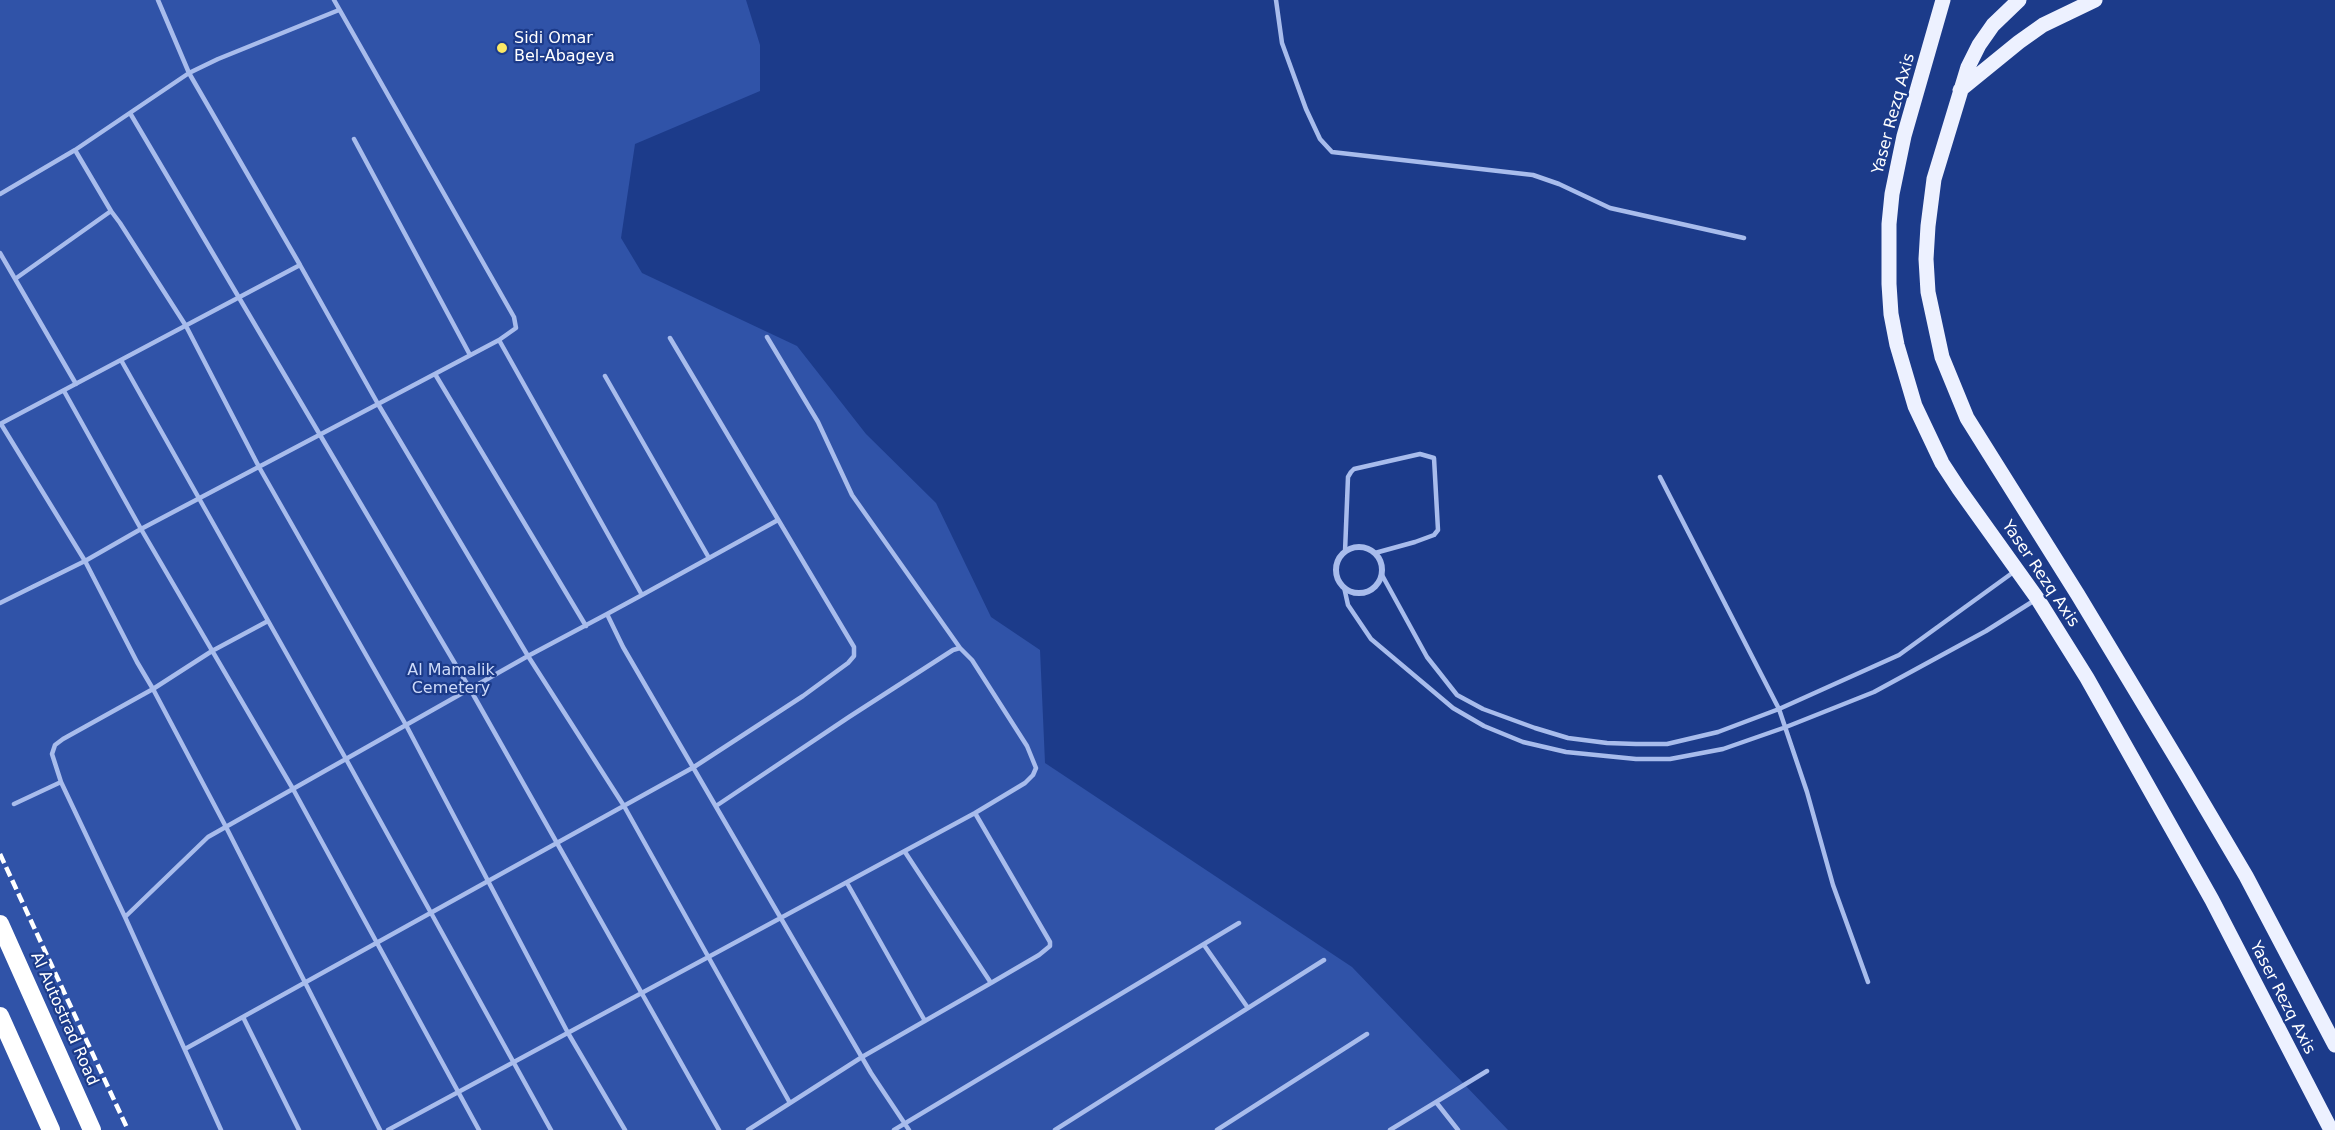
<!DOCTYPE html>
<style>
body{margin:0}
canvas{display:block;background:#1c3b8a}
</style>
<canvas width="2335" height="1130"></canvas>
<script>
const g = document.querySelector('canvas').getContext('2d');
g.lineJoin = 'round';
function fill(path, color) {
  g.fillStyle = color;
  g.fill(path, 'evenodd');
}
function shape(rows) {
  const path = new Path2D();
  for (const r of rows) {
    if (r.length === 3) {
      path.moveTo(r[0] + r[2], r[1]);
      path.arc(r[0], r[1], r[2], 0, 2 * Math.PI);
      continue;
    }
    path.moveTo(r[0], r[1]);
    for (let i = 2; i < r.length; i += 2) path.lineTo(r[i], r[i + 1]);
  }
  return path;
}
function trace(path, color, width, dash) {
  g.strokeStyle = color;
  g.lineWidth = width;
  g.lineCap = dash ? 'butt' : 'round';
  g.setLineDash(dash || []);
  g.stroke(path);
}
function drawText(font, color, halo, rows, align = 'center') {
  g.font = font + ' "DejaVu Sans",sans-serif';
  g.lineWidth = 4.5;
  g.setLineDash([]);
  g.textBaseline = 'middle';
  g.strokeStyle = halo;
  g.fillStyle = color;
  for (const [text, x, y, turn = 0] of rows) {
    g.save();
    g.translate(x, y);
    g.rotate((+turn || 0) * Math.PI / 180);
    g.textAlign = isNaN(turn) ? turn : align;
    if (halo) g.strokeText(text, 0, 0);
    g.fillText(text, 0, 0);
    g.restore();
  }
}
fill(shape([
 [0,0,746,0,760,45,760,91,635,144,621,238,642,273,797,346,866,434,936,503,991,617,1040,650,1045,763,1352,967,1508,1130,0,1130]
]), '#3053a8');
trace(shape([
 [158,0,189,73,300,265],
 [1276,0,1282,43,1306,109,1320,139,1332,152,1533,175,1559,184,1610,208,1744,238],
 [130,113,470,689,719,1130],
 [354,139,470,355],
 [75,150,111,211],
 [0,194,75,150,189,73,218,59,339,10],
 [0,253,76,384],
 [15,279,111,211,120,223,186,326,259,467,406,725,568,1033,625,1130],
 [767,337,818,422,852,495,960,648],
 [499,340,642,595,607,614],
 [121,360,346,759,551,1130],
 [435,374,586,626],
 [605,376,709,558],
 [64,391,141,529,293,789,479,1130],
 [0,424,300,265,378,404,528,656,624,806,790,1103],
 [1660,477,1779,709,1807,792,1833,885,1868,982],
 [1345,552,1348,477,1351,472,1354,469,1420,454,1434,458,1438,530,1434,535,1415,542,1375,553],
 [1382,575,1427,657,1457,695,1483,709,1535,728,1568,738,1607,743,1636,744,1667,744,1718,732,1779,709,1899,655,2015,571],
 [1344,587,1348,605,1371,639,1453,708,1484,726,1523,742,1566,752,1636,759,1670,759,1723,749,1786,727,1874,692,1986,631,2035,600],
 [642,595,778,520],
 [0,603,85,561,1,424],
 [268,621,212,651,153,689,226,827,380,1130],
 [14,804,61,782],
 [975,813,1050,942,1050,946,1039,955,991,983],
 [847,883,925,1021],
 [125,917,208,837,528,656,607,614,623,647,871,1073,909,1130],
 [1204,945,1248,1008],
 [243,1017,299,1130],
 [185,1049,694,767,803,696,848,663,854,656,854,647,670,338],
 [1436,1102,1458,1130],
 [221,1130,125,917,61,782,52,754,55,745,63,739,153,689,137,662,85,561,141,529,378,404,499,340,516,328,514,317,334,0],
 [388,1130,975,813,1025,783,1033,775,1036,768,1027,746,972,660,960,648,953,650,849,717,716,806],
 [748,1130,862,1057,991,983,905,852],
 [894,1130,1239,923],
 [1055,1130,1324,960],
 [1217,1130,1367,1034],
 [1390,1130,1487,1071]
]), '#a8bcec', 4.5);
trace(shape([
 [1359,570,23]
]), '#a8bcec', 6);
trace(shape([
 [1943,0,1904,136,1892,194,1889,224,1889,284,1891,314,1897,345,1915,406,1942,463,1959,489,2037,598,2087,678,2212,900,2331,1130],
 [2019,0,1993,25,1979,45,1968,67,1934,179,1928,226,1926,259,1928,292,1942,357,1967,418,2078,595,2184,771,2246,876,2335,1045],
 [1960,90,2019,42,2043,25,2095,0]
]), '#edf1ff', 15);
trace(shape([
 [0,924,92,1130],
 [0,1016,51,1130]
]), '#fff', 18);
trace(shape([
 [0,854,128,1130]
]), '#fff', 4.5, [10, 4.5]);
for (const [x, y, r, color] of [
 [502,48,6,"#fce965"]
]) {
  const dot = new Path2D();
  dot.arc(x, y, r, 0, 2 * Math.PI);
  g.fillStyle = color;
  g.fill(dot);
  trace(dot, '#1c3b8a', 2);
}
drawText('16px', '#fff', '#1c3b8a', [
 ["Sidi Omar",514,39],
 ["Bel-Abageya",514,57]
], 'left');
drawText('16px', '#fff', '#1c3b8a', [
 ["Yaser Rezq Axis",1894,114,-75],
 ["Yaser Rezq Axis",2040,574,56],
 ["Yaser Rezq Axis",2282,998,63],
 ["Al Autostrad Road",64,1019,66]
]);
drawText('16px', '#cddaf9', '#1c3b8a', [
 ["Al Mamalik",451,671],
 ["Cemetery",451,689]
]);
</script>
